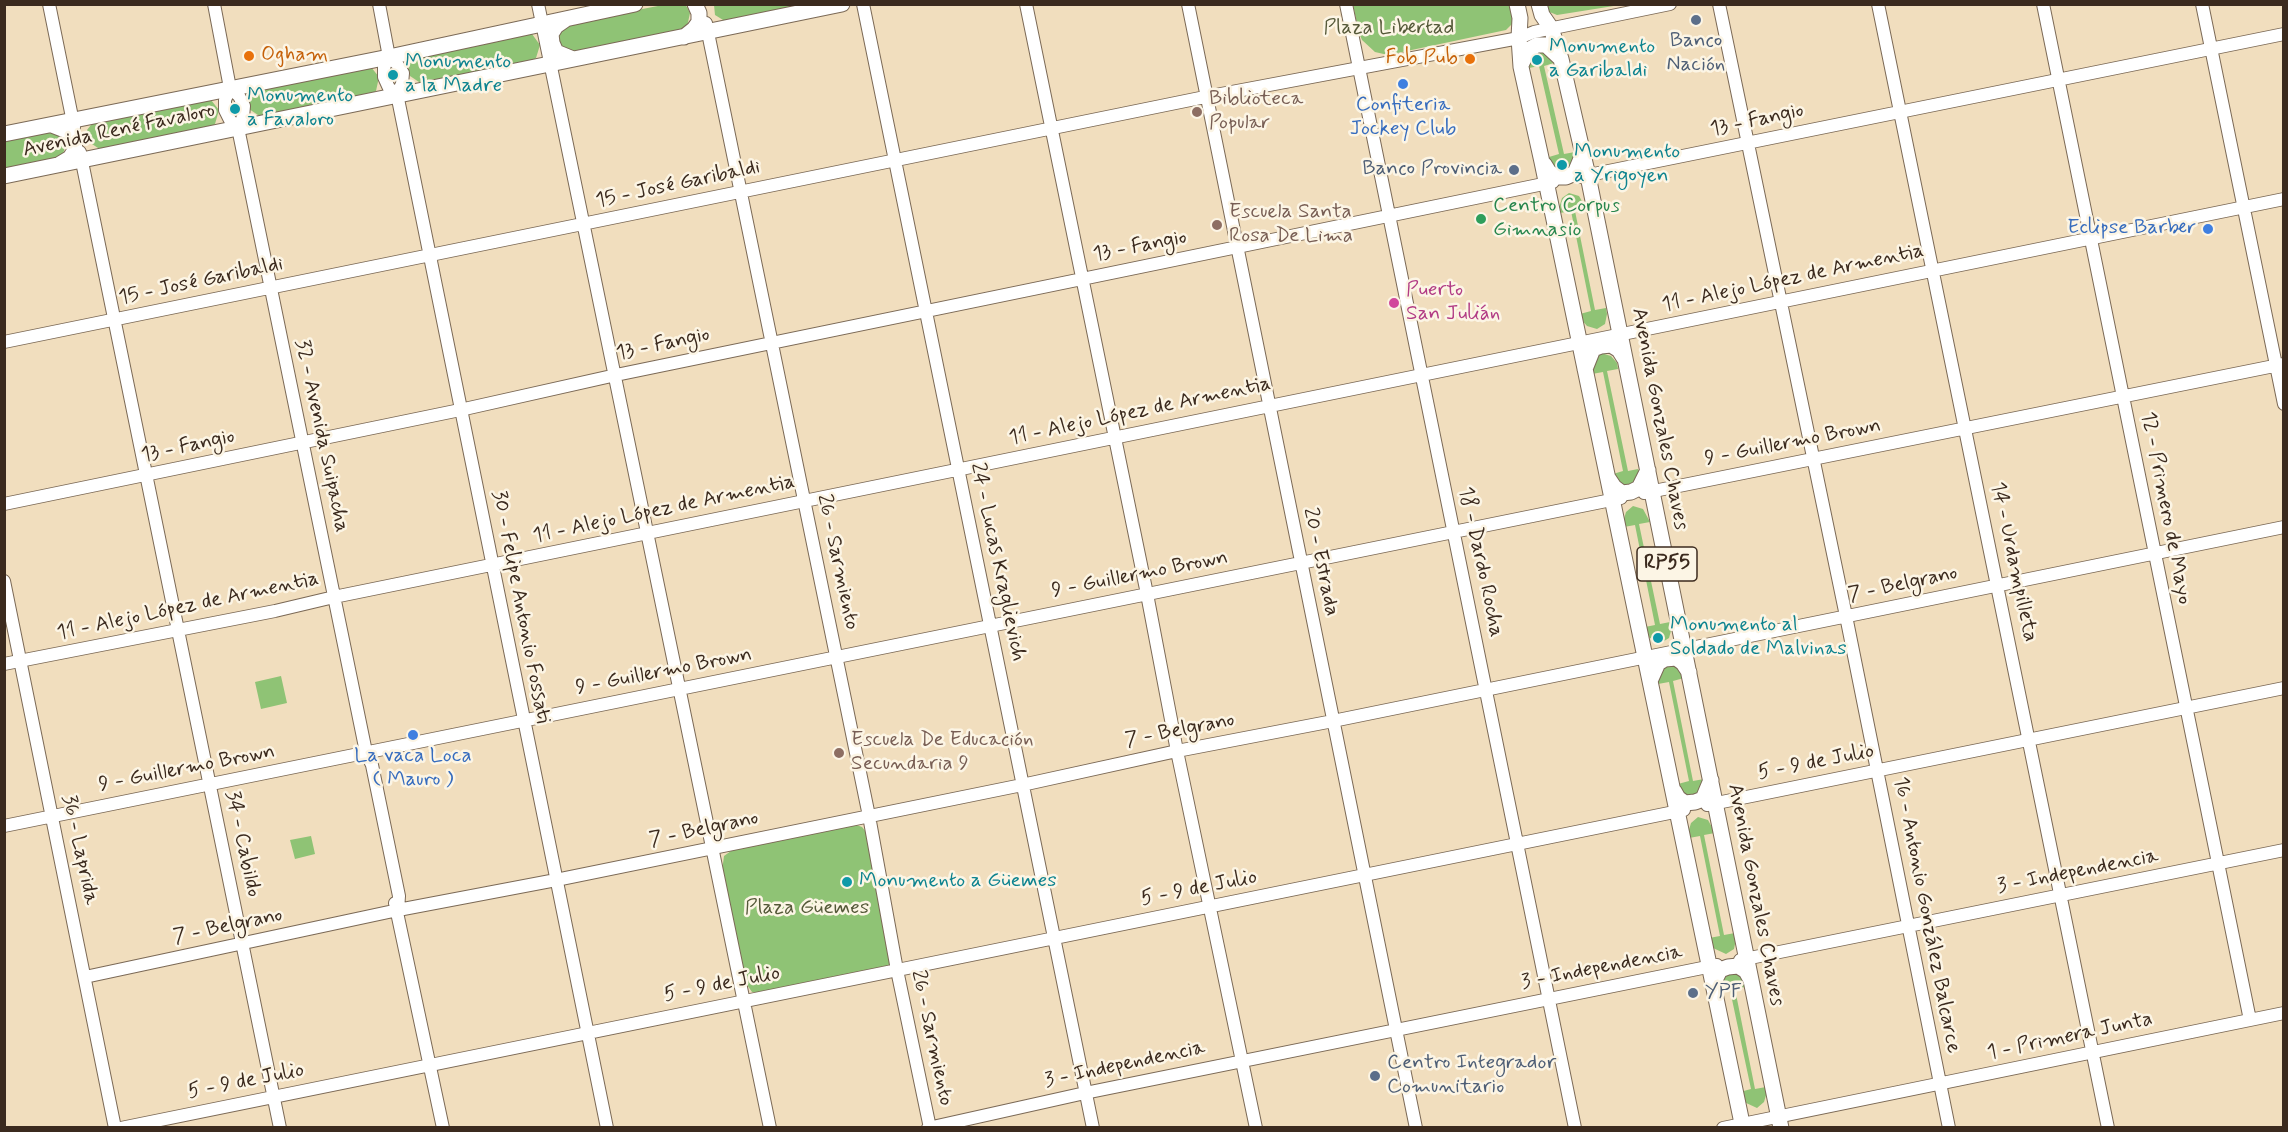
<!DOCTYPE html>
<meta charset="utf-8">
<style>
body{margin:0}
#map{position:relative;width:2288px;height:1132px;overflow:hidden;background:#f1debe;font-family:Mynerve,sans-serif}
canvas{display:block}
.frame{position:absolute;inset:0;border:6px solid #3b2a1e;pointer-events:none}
</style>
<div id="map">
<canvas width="2288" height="1132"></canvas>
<div class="frame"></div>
</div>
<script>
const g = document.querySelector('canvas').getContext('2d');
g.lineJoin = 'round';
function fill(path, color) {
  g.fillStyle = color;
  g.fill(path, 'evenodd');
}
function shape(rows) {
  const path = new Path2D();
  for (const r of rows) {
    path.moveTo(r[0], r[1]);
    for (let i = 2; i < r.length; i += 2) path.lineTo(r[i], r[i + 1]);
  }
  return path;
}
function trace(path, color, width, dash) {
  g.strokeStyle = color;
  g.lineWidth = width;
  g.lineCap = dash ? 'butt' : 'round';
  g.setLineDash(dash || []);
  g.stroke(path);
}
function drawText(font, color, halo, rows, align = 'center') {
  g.font = font + ' Mynerve,sans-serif';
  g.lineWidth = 5;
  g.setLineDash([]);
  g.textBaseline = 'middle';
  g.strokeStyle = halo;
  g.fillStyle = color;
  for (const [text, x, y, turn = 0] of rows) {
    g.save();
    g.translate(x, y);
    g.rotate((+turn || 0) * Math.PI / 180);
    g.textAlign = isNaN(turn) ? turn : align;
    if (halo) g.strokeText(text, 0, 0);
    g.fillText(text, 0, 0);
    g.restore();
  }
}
fill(shape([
 [663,5,685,5,687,7,690,13,687,27,681,31,573,53,560,45,559,33,565,24],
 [714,5,818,5,728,23,715,15],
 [1353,5,1513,5,1514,22,1506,30,1388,55,1375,52,1362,40,1359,33],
 [1544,5,1620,5,1557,15,1547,11],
 [524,33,532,34,540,45,536,58,530,62,422,84,410,76,408,64,415,56],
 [1534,49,1551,53,1554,63,1544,66,1564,154,1575,152,1576,157,1570,171,1556,170,1550,163,1549,157,1559,154,1539,66,1529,68,1528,57],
 [371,67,379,77,376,91,370,95,261,117,249,109,247,97,254,88],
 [211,100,219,110,215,124,210,128,101,150,89,142,87,130,94,121],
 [51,130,63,135,66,142,63,155,57,159,5,170,5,139],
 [1569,193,1579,196,1586,208,1575,211,1595,310,1606,308,1607,314,1605,324,1597,329,1587,326,1581,319,1580,314,1591,311,1571,211,1560,213,1559,208,1562,198],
 [1601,353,1611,356,1617,363,1618,369,1607,371,1628,471,1638,469,1640,474,1639,480,1625,489,1613,474,1623,471,1603,372,1592,374,1594,358],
 [1633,506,1643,509,1650,522,1639,524,1660,624,1670,622,1672,627,1669,638,1661,643,1648,637,1645,627,1655,625,1635,525,1624,527,1623,522,1626,512],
 [1663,664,1677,666,1684,678,1673,681,1693,781,1704,779,1695,800,1682,794,1678,784,1689,781,1669,682,1658,684,1657,678],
 [281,676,287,703,261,709,255,682],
 [1698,817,1708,820,1715,833,1704,835,1724,935,1735,933,1736,939,1734,949,1726,954,1713,948,1709,938,1720,936,1700,836,1689,838,1688,833,1691,823],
 [854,824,862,827,867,833,891,954,889,965,881,969,763,993,752,992,745,982,722,871,724,856,735,848],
 [311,836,315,854,295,859,290,840],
 [1734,972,1742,977,1745,987,1735,989,1755,1089,1766,1087,1767,1092,1764,1102,1757,1108,1744,1102,1740,1092,1751,1089,1730,990,1720,992,1721,976]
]), '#8fc375');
const minor = shape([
 [49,4,74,127],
 [214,4,230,88,239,96,244,106,243,117,238,128,366,752,372,765,399,896,398,910],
 [379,4,389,57],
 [538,4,770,1128],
 [863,4,1093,1128],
 [1026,4,1147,594,1177,751,1256,1128],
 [1188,4,1416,1128],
 [1346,4,1575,1128],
 [1719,4,1846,616,1949,1128],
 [1878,4,2108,1128],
 [2043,4,2250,1020],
 [2202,4,2284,404],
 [706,23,869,816,897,970,930,1128],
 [389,57,397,64,403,73,402,84,397,94,389,88,384,77,384,67,389,57],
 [230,88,225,100,225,110,230,120,238,128],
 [397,94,607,1128],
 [80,152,280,1128],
 [1579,177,2284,34],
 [4,342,1205,97,1519,38,1534,32,1670,4],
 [1644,493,2284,364],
 [4,504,460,410,616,375,1553,182],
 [4,581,115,1128],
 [4,664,275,611,334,597,2284,199],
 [1707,805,2284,688],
 [4,826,1621,498],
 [395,903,443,1128],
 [1740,960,2284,850],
 [85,977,398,910,556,880,1022,785,1177,751,1333,721,2284,527],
 [121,1128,1684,810],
 [928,1128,1085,1093,1717,965],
 [1723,1128,2284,1013]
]);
const major = shape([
 [1517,4,1520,18,1519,38,1521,67,1542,162,1743,1128],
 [1539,4,1542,15,1551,28,1561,59,1588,176,1781,1128],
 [566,19,556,26,551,34,552,43,556,52,573,59],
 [684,37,694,29,699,22,699,13,695,4],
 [1521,65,1528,50,1537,45,1546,45,1559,57],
 [52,125,70,132,74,141,75,150,70,158,60,164],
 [4,134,389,57,635,4],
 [1544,164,1549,172,1557,177,1566,177,1575,173,1583,154],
 [4,176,842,4],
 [1585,369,1593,349,1601,346,1611,345,1619,350,1624,358],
 [1608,478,1614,487,1622,493,1631,492,1639,488,1648,470],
 [1650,681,1658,663,1665,659,1676,658,1683,663,1689,672],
 [1674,791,1678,798,1685,803,1695,802,1703,799,1711,780],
 [1714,987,1716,978,1720,970,1728,967,1738,966,1746,971,1751,980]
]);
trace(minor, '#7b6956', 14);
trace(major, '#7b6956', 17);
trace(minor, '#fff', 12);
trace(major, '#fff', 15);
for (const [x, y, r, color] of [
 [1696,20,6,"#5c6f8a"],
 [249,56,6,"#e8710a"],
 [1470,59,6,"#e8710a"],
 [1537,60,6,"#0f9aa8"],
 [393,75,6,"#0f9aa8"],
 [1403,84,6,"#3f7fe0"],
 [235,109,6,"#0f9aa8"],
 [1197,112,6,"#8d6e63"],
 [1562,165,6,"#0f9aa8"],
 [1514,170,6,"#5c6f8a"],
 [1481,219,6,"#2e9e5b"],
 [1217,225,6,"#8d6e63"],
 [2208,229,6,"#3f7fe0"],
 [1394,303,6,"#d1479c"],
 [1658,638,6,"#0f9aa8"],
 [413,735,6,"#3f7fe0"],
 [839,753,6,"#8d6e63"],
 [847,882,6,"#0f9aa8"],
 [1693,993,6,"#5c6f8a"],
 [1375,1076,6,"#5c6f8a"]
]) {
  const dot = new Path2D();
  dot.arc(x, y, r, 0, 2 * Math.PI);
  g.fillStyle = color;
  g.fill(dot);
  trace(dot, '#fcf5e5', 2);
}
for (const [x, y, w] of [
 [1667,564,60]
]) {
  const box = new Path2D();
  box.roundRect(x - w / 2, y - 17, w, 34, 4.5);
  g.fillStyle = '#fcf5e5';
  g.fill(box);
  trace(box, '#3b2a1e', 1.5);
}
drawText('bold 20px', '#3b2a1e', null, [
 ["RP55",1667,564]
]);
drawText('21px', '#545838', '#fcf5e5', [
 ["Plaza Libertad",1389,29],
 ["Plaza Güemes",807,909]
]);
drawText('21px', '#4e5e75', '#fcf5e5', [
 ["Banco",1696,42,"center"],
 ["Nación",1696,66,"center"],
 ["Banco Provincia",1502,170,"right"],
 ["YPF",1705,993],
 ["Centro Integrador",1387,1064],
 ["Comunitario",1387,1088]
], 'left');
drawText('21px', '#0d838f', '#fcf5e5', [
 ["Monumento",1549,48],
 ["a Garibaldi",1549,72],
 ["Monumento",405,63],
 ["a la Madre",405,87],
 ["Monumento",247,97],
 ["a Favaloro",247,121],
 ["Monumento",1574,153],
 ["a Yrigoyen",1574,177],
 ["Monumento al",1670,626],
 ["Soldado de Malvinas",1670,650],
 ["Monumento a Güemes",859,882]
], 'left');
drawText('21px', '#c56008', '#fcf5e5', [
 ["Ogham",261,56],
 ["Fob Pub",1458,59,"right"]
], 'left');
drawText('21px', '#785e54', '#fcf5e5', [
 ["Biblioteca",1209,100],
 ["Popular",1209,124],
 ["Escuela Santa",1229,213],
 ["Rosa De Lima",1229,237],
 ["Escuela De Educación",851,741],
 ["Secundaria 9",851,765]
], 'left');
drawText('21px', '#366cbe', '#fcf5e5', [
 ["Confiteria",1403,106],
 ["Jockey Club",1403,130],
 ["Eclipse Barber",2196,229,"right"],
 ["La vaca Loca",413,757],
 ["( Mauro )",413,781]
]);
drawText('21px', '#3b2a1e', '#fcf5e5', [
 ["13 - Fangio",1757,121,-12],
 ["Avenida René Favaloro",119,131,-12],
 ["15 - José Garibaldi",678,185,-12],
 ["13 - Fangio",1140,247,-11],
 ["11 - Alejo López de Armentia",1793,279,-12],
 ["15 - José Garibaldi",201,282,-12],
 ["13 - Fangio",663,345,-12],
 ["11 - Alejo López de Armentia",1140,412,-12],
 ["Avenida Gonzales Chaves",1659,419,79],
 ["32 - Avenida Suipacha",321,436,78],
 ["9 - Guillermo Brown",1793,443,-11],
 ["13 - Fangio",188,447,-12],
 ["12 - Primero de Mayo",2165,508,79],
 ["11 - Alejo López de Armentia",664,510,-12],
 ["26 - Sarmiento",837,562,78],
 ["24 - Lucas Kraglievich",997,562,78],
 ["20 - Estrada",1320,562,78],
 ["18 - Dardo Rocha",1480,562,78],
 ["14 - Urdampilleta",2013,562,78],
 ["9 - Guillermo Brown",1140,575,-11],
 ["7 - Belgrano",1903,585,-12],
 ["11 - Alejo López de Armentia",188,607,-12],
 ["30 - Felipe Antonio Fossati",520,607,79],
 ["9 - Guillermo Brown",664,672,-11],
 ["7 - Belgrano",1180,731,-11],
 ["5 - 9 de Julio",1816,763,-11],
 ["9 - Guillermo Brown",187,769,-11],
 ["7 - Belgrano",704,830,-12],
 ["34 - Cabildo",242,844,78],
 ["36 - Laprida",79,850,78],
 ["3 - Independencia",2078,872,-11],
 ["5 - 9 de Julio",1199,889,-11],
 ["Avenida Gonzales Chaves",1755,895,79],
 ["16 - Antonio González Balcarce",1926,915,79],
 ["7 - Belgrano",228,927,-12],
 ["3 - Independencia",1602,968,-11],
 ["5 - 9 de Julio",722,985,-11],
 ["1 - Primera Junta",2070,1037,-12],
 ["26 - Sarmiento",931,1038,78],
 ["3 - Independencia",1125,1065,-12],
 ["5 - 9 de Julio",246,1082,-11]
]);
drawText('21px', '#27864d', '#fcf5e5', [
 ["Centro Corpus",1493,207],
 ["Gimnasio",1493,231]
], 'left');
drawText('21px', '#b23c85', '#fcf5e5', [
 ["Puerto",1406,291],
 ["San Julián",1406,315]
], 'left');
</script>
